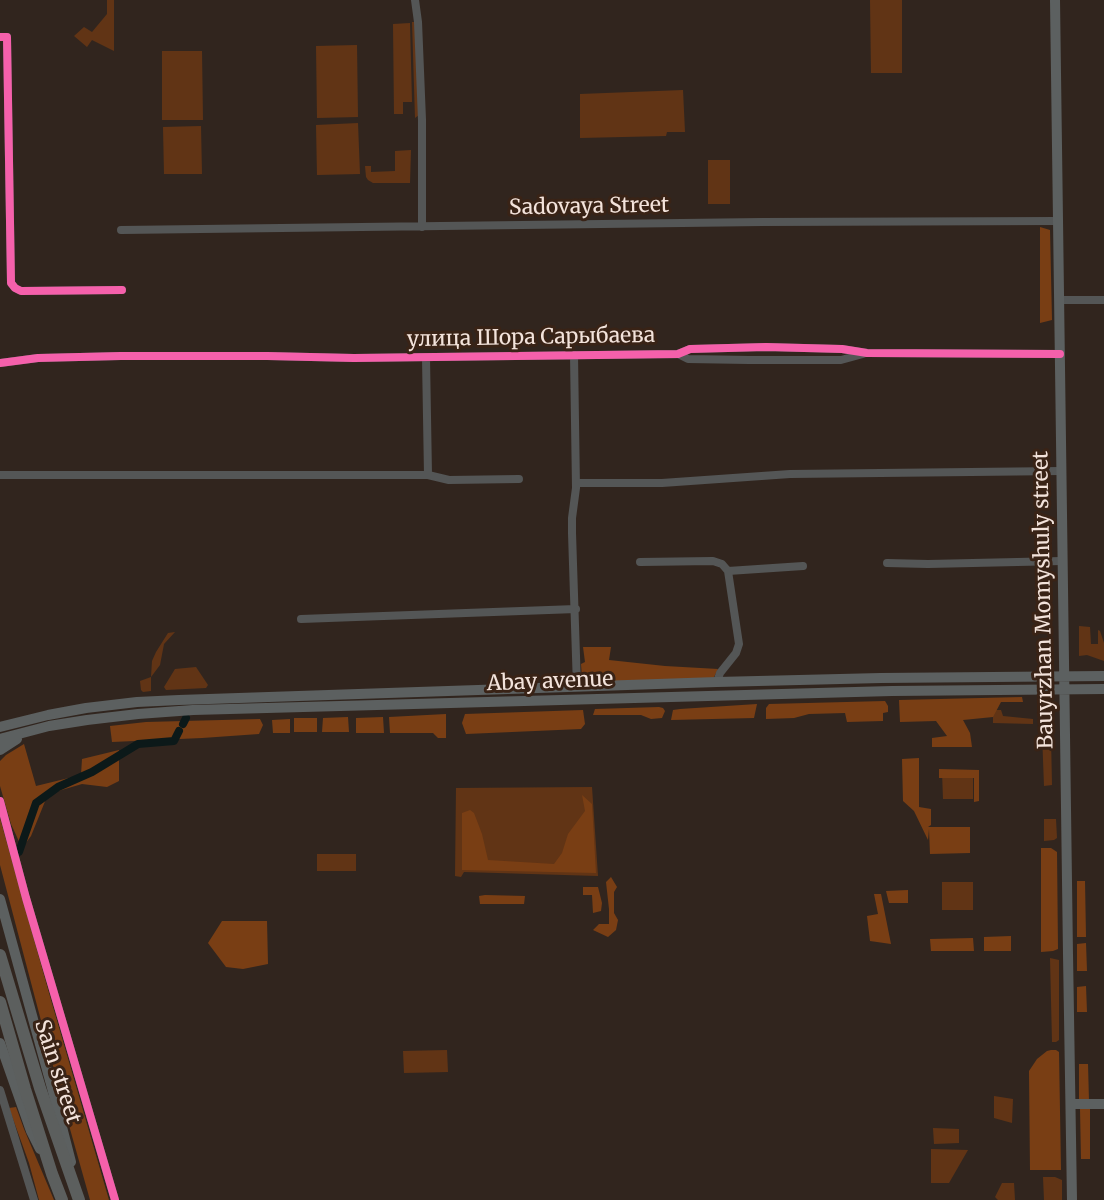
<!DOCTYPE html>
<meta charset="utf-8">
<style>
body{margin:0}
canvas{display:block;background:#31251e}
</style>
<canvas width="1104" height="1200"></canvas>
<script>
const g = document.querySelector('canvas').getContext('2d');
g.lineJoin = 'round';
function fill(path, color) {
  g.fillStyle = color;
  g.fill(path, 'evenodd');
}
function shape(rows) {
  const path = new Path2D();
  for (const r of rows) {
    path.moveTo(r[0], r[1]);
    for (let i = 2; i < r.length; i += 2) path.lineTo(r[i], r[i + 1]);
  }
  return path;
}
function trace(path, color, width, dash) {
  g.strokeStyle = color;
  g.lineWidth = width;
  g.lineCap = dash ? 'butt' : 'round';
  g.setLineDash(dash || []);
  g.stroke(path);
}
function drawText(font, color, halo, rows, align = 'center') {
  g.font = font + ' Merriweather,serif';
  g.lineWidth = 6;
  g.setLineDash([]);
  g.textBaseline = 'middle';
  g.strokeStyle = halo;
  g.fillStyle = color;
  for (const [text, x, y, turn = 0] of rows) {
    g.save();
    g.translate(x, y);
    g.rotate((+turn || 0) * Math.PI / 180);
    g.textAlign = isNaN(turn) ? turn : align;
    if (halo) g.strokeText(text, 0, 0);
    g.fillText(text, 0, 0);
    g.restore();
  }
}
fill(shape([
 [107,0,114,0,114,51,92,40,87,47,74,36,84,27,92,32,107,14],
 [870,0,902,0,902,73,871,73],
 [412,22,416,22,419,115,415,118],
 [410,23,412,102,403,102,403,114,394,114,393,24],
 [357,45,358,117,317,118,316,46],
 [162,51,202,51,203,120,162,120],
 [683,90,685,132,667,132,666,136,580,138,580,94],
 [358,123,360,174,317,175,316,125],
 [201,126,202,174,164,174,163,127],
 [411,150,410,183,373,183,368,180,366,177,365,166,371,166,371,172,395,171,395,151],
 [708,160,730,160,730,204,708,204],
 [1079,626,1090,627,1091,644,1098,644,1098,630,1100,631,1104,643,1104,661,1087,655,1079,656],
 [175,632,164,644,160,665,151,677,151,691,143,692,141,690,140,681,151,677,152,661,156,652,168,633],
 [196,667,208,685,206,688,166,690,164,687,175,669],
 [993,710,1001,710,1003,716,1033,719,1033,724,993,723],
 [1042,733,1048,733,1051,737,1052,785,1044,786],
 [942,772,973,772,973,799,943,799],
 [592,787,598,876,464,872,461,877,455,876,456,788],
 [1044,819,1056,819,1057,838,1054,840,1044,841],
 [317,854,356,854,356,871,317,871],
 [942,882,973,882,973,910,942,910],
 [1050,958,1059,960,1059,1040,1056,1042,1052,1042],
 [447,1050,448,1072,404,1073,403,1051],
 [994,1096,1013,1099,1012,1123,994,1118],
 [933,1128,959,1129,959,1143,934,1144],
 [931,1149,968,1150,949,1183,931,1183],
 [1043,1177,1055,1177,1062,1180,1062,1200,1044,1200],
 [1002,1183,1014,1183,1015,1200,998,1200,995,1197]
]), '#613415');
fill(shape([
 [1040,227,1050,230,1052,320,1040,323],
 [583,647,611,647,609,660,665,666,718,669,712,681,599,684,582,678,581,664,585,662],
 [1022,697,1023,702,1001,702,993,717,963,720,970,733,972,747,932,747,932,738,947,736,936,721,900,722,899,700],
 [885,701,888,706,888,712,883,713,883,721,847,722,845,713,809,714,794,718,766,719,766,708,769,704],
 [757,704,754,718,671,720,673,710,680,709],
 [659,707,663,708,665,711,662,718,651,719,641,715,593,715,595,709],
 [583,710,585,724,581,729,466,734,462,723,465,714],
 [446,714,446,738,438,738,433,733,390,733,389,717],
 [348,717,349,732,322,732,323,718],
 [383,717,384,733,356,733,356,718],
 [294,718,317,718,317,732,294,732],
 [260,719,263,725,259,734,202,738,112,742,110,726,146,722],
 [290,719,290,733,273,733,272,720],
 [24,744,36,786,81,775,82,759,119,750,119,781,107,787,82,784,48,794,31,836,22,848,11,824,0,786,0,761,6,755],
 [919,758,919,807,931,809,931,825,928,827,970,827,970,853,930,854,929,829,928,840,914,811,903,801,902,759],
 [939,769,979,770,979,801,974,802,974,778,939,778],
 [582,795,592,804,596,873,462,870,462,813,470,810,474,813,482,834,488,860,554,864,562,853,568,834,585,811],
 [0,818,49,993,109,1200,90,1200,63,1104,0,865],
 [1041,848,1051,848,1057,852,1058,949,1053,951,1041,952],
 [611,877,617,887,614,892,614,913,618,920,616,930,608,937,593,930,599,924,609,924,609,909,606,882],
 [1077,881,1085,881,1086,937,1077,937],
 [583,887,598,887,602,903,601,911,593,913,592,895,583,895],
 [908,890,908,903,889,903,886,891],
 [874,894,881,894,891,944,870,941,867,916,878,914],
 [485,895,525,896,524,904,480,904,479,896],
 [222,921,267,921,268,964,243,969,226,967,208,943],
 [1011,936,1011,951,984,951,984,937],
 [973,938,974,951,931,951,930,939],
 [1086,943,1087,971,1077,971,1077,944],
 [1086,986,1087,1012,1077,1012,1077,987],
 [1051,1050,1056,1050,1059,1052,1061,1170,1030,1170,1029,1071,1037,1059,1047,1051],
 [1079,1064,1088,1064,1089,1101,1079,1101],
 [16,1107,24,1129,54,1200,39,1200,29,1163,9,1108],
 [1090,1108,1090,1159,1081,1159,1080,1109]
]), '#793e14');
trace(shape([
 [183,724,186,718],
 [19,852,36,803,58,787,92,772,138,744,174,741,179,731]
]), '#0c1919', 8);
trace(shape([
 [415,0,418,22,422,120,422,227],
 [0,37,7,37,11,283,15,288,21,291,122,290],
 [121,230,762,222,1058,221],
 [1059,300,1104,300],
 [678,354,688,359,749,360,841,360,863,354],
 [574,355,576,488,572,518,572,533,577,687],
 [426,358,428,475],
 [0,363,38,358,121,356,267,356,354,358,678,354,690,349,766,347,842,349,867,353,1060,354],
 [0,475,428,475,449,480,519,479],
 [576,483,662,483,790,474,1061,471],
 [640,562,713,561,722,564,728,571,739,644,736,653,720,673,717,682],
 [887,563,928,564,1062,561],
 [728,571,803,566],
 [301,619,576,609],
 [0,801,26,898,115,1200],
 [0,1090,34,1200]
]), '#545656', 8);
trace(shape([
 [1055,0,1068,954,1072,1200],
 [0,727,48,715,86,708,137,702,179,700,717,682,881,678,1104,676],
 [0,739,49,726,87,720,138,714,193,710,892,691,1104,689],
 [0,750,17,739],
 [0,899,52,1088,71,1162],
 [0,1043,31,1131,40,1149],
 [1071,1104,1104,1104]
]), '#5c6060', 10);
trace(shape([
 [0,955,40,1088,79,1200],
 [0,1002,25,1089,52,1174,62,1200]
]), '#5c5f5e', 12);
trace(shape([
 [0,37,7,37,11,283,15,288,21,291,122,290],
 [0,363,38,358,121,356,267,356,354,358,678,354,690,349,766,347,842,349,867,353,1060,354],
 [0,801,26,898,115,1200]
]), '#f560ab', 8);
drawText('21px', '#f3e3db', '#392316', [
 ["Sadovaya Street",589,207,-1],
 ["улица Шора Сарыбаева",531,338,-1],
 ["Bauyrzhan Momyshuly street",1044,600,-91],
 ["Abay avenue",550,682,-2],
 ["Sain street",57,1072,72]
]);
</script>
